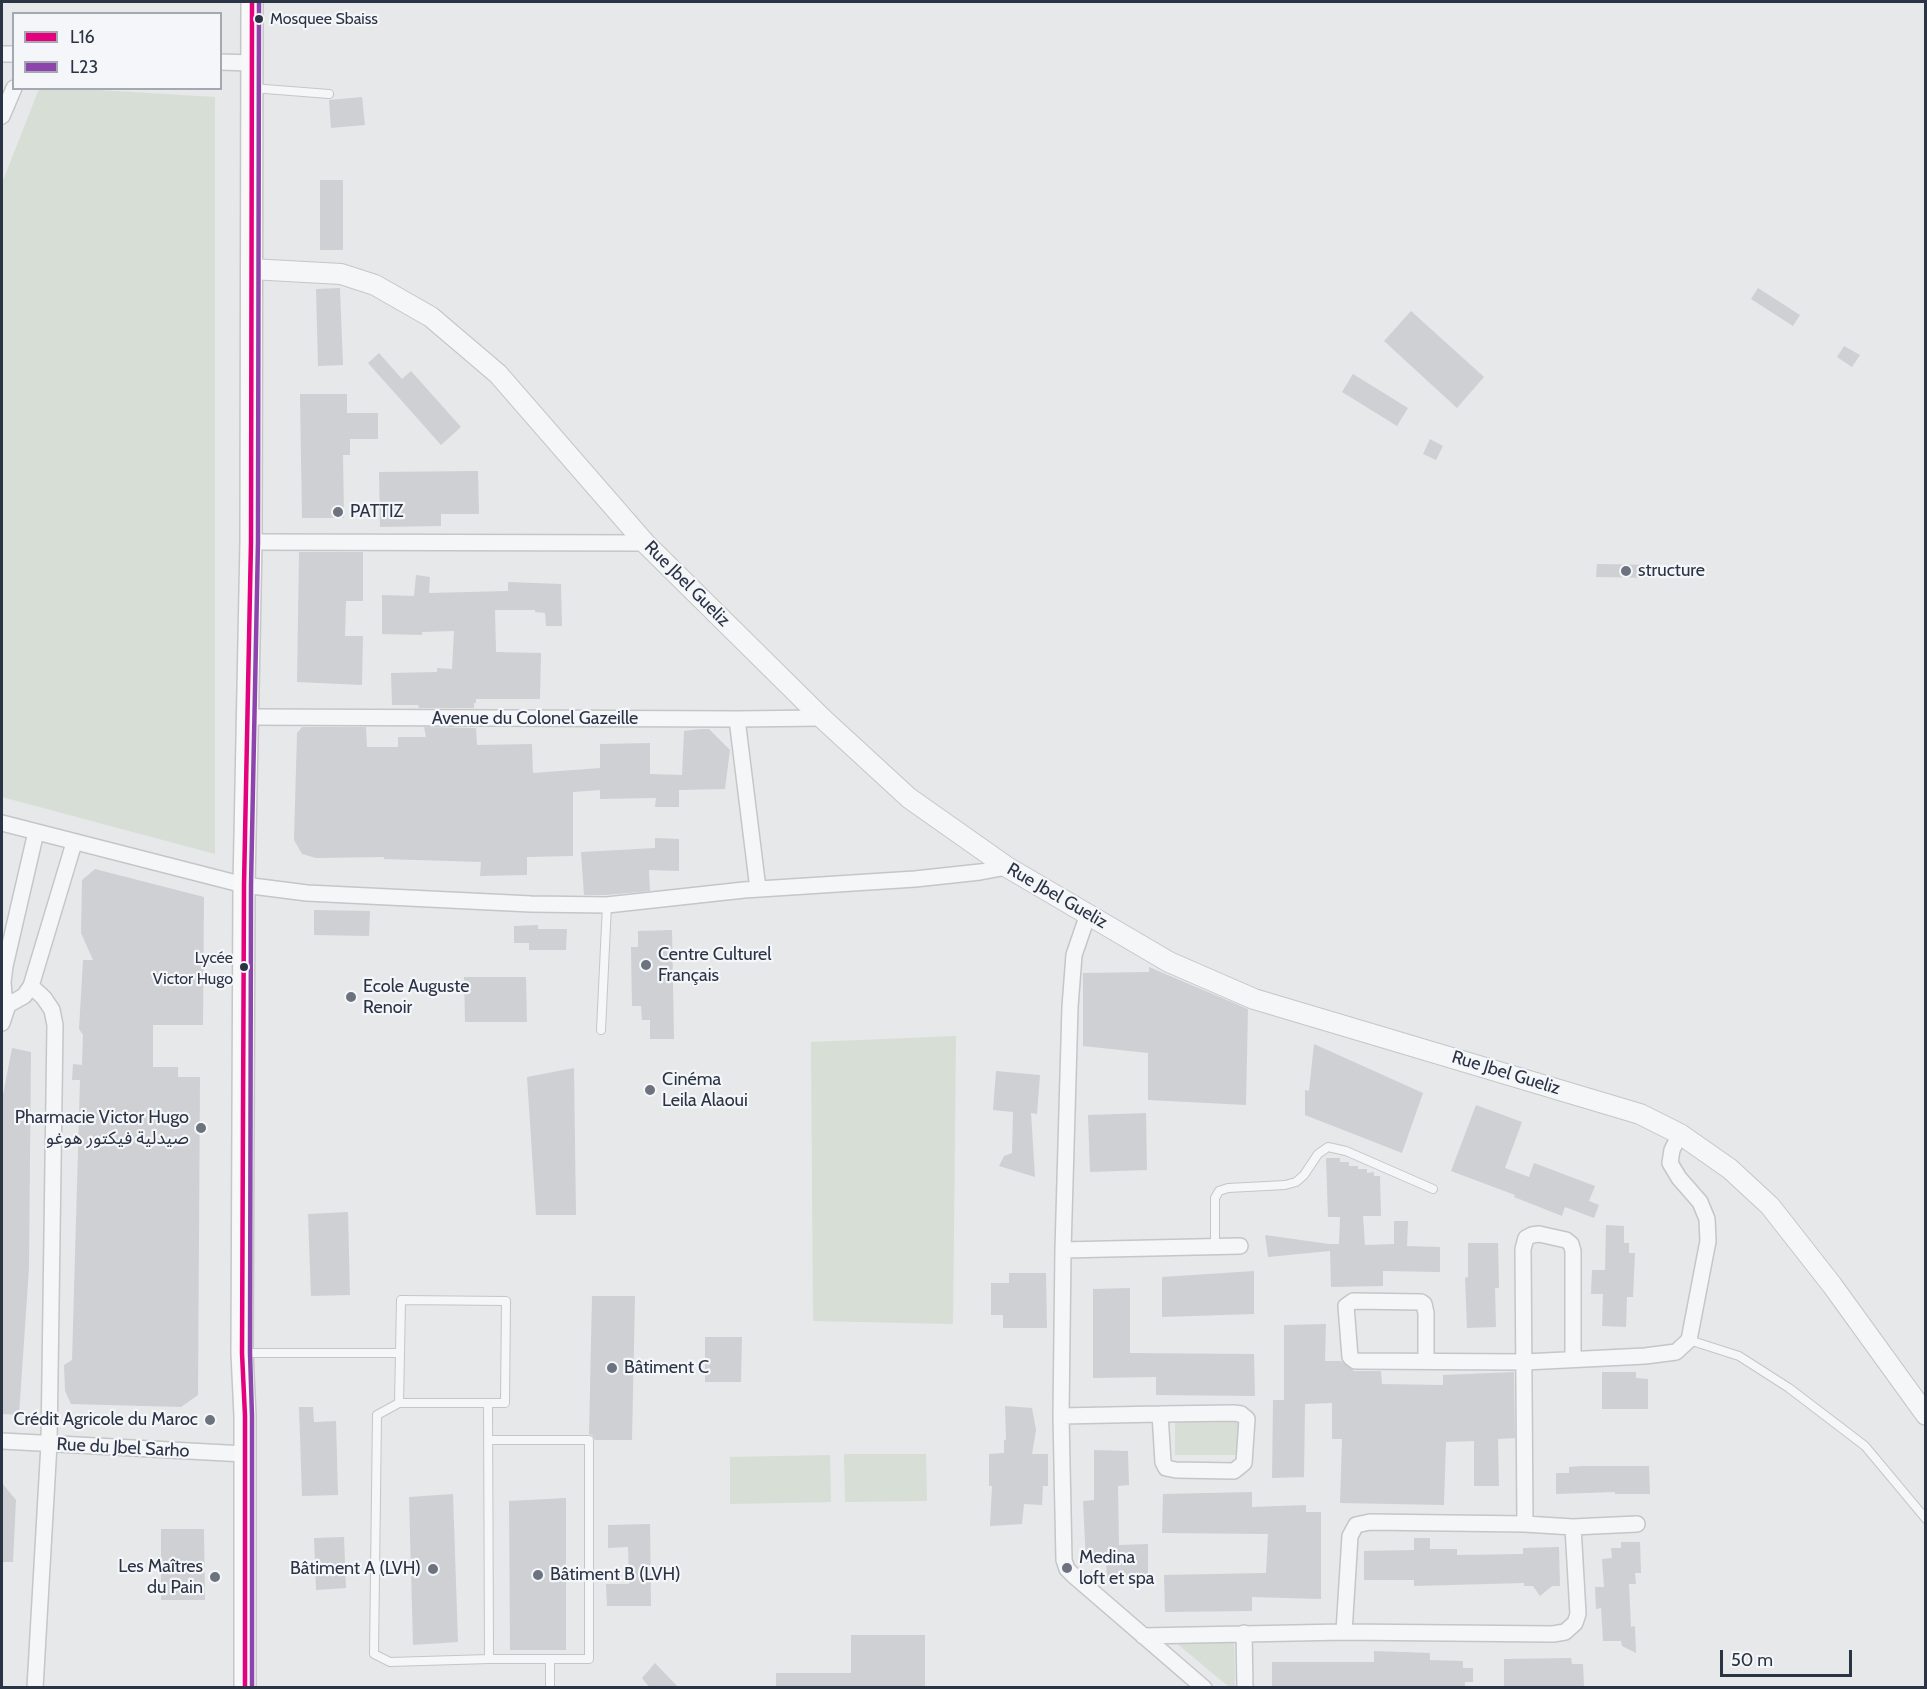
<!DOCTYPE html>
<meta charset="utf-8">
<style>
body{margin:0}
#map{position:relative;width:1927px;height:1689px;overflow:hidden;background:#e6e8ea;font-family:Cabin,sans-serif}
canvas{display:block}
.frame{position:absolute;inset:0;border:3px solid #2b3445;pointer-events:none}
.legend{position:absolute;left:12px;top:12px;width:210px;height:78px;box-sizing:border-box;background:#f4f6f9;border:2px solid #a4a8b1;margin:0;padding:8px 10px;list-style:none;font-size:18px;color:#2b3445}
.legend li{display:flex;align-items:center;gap:12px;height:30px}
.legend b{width:30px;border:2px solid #a4a8b1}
.scale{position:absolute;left:1720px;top:1650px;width:132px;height:27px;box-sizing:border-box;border:3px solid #2b3445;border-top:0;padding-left:8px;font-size:18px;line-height:21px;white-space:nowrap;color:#2b3445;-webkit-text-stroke:4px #f4f6f9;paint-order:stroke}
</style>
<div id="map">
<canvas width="1927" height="1689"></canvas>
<div class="frame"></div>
<ul class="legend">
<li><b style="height:8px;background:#e5007d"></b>L16</li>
<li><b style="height:8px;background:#8e44ad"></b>L23</li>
</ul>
<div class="scale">50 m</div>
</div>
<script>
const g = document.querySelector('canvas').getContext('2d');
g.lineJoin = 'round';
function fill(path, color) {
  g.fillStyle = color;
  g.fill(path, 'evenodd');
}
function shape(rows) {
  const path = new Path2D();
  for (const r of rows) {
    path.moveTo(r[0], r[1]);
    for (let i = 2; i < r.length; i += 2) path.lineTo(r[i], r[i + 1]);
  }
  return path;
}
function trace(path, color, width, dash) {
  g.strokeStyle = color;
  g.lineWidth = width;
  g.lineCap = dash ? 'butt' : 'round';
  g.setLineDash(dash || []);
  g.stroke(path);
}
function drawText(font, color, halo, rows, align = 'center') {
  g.font = font + ' Cabin,"Noto Sans Arabic",sans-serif';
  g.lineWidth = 4.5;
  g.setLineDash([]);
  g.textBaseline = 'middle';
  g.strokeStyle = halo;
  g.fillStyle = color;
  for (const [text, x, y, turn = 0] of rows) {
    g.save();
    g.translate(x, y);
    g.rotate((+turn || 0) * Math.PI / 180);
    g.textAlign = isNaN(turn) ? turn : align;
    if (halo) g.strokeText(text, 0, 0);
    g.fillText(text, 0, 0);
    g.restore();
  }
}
fill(shape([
 [39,89,83,89,215,97,215,854,2,797,2,183],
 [956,1036,953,1324,813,1321,811,1042],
 [1175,1417,1238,1417,1238,1455,1175,1455],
 [844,1454,926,1454,927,1501,845,1502],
 [830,1455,831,1502,730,1504,730,1457],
 [1234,1638,1235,1687,1229,1687,1174,1641]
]), '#d6ded6');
fill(shape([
 [362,97,365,125,331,128,329,100],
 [320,180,343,180,343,250,320,250],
 [340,288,343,365,318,366,316,289],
 [1758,288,1800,315,1793,326,1751,299],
 [1411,311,1484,377,1457,408,1384,341],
 [1844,346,1860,355,1852,367,1837,357],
 [379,353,402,379,411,371,461,427,441,445,368,363],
 [1353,374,1408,408,1397,426,1342,392],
 [300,394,347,394,347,413,378,413,378,439,350,439,350,455,343,455,344,518,302,518],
 [1430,439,1443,446,1436,460,1423,454],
 [478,471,479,514,441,514,441,526,380,527,379,472],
 [299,552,363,552,363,601,346,601,345,636,363,636,362,685,297,682],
 [1597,564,1657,565,1656,578,1596,577],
 [416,575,430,577,429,593,508,591,508,582,561,584,562,626,546,626,545,613,535,612,535,610,495,610,496,652,541,653,540,699,476,699,476,703,474,703,474,708,419,708,418,705,392,705,391,673,437,672,437,668,452,669,454,631,422,632,422,635,382,634,382,595,414,596],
 [302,727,366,727,367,747,398,747,398,737,426,737,424,727,476,728,477,745,532,744,533,773,600,768,600,744,650,743,650,774,682,775,684,731,701,729,709,729,730,750,725,789,679,790,679,807,655,807,656,798,600,799,600,790,573,792,573,856,527,857,527,875,480,876,481,862,384,859,384,857,316,858,302,854,294,840,297,733],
 [655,838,679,839,679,871,649,870,650,891,607,895,584,895,581,852,655,848],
 [95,869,204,897,203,1025,153,1025,153,1067,178,1067,178,1077,200,1077,198,1395,181,1407,71,1404,65,1391,64,1365,72,1360,80,1080,72,1080,73,1064,82,1065,83,1035,79,1029,83,960,93,960,81,933,82,880],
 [314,910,370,911,369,936,314,935],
 [538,925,538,929,567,929,566,950,529,950,529,943,514,943,514,926],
 [672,930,674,1039,650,1039,650,1020,642,1020,641,1006,632,1006,631,947,638,947,638,931],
 [1149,967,1248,1009,1246,1105,1148,1100,1148,1053,1083,1046,1083,973,1149,972],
 [464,977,526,977,527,1022,465,1022],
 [1314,1044,1423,1093,1402,1153,1305,1115,1305,1090,1309,1091],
 [12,1048,31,1052,29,1268,19,1415,2,1414,2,1100],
 [574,1068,576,1215,536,1215,527,1077],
 [996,1071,1040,1075,1037,1114,1031,1113,1035,1177,999,1166,1004,1156,1012,1153,1013,1112,993,1110],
 [1476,1105,1522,1122,1505,1168,1529,1177,1534,1163,1595,1186,1589,1201,1599,1205,1594,1218,1565,1207,1562,1216,1514,1197,1515,1195,1451,1171],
 [1146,1113,1147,1170,1090,1172,1088,1115],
 [1326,1158,1340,1158,1340,1162,1349,1162,1349,1166,1358,1166,1358,1169,1367,1169,1367,1173,1374,1172,1374,1176,1380,1176,1381,1216,1363,1216,1365,1245,1394,1244,1394,1221,1408,1221,1407,1246,1440,1247,1440,1272,1383,1271,1383,1286,1331,1287,1330,1251,1268,1257,1265,1235,1329,1244,1339,1244,1340,1217,1328,1217],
 [348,1212,350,1295,311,1296,308,1214],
 [1606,1225,1624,1226,1624,1243,1629,1243,1629,1253,1635,1253,1633,1297,1627,1297,1626,1327,1602,1326,1603,1294,1591,1294,1592,1270,1605,1270],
 [1468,1243,1498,1243,1499,1288,1495,1288,1496,1327,1467,1328,1465,1278,1468,1277],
 [1254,1271,1254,1314,1162,1317,1162,1277],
 [1009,1273,1046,1273,1047,1328,1003,1328,1003,1315,991,1315,991,1283,1009,1283],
 [1130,1288,1130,1353,1254,1354,1255,1396,1156,1395,1156,1377,1093,1378,1093,1289],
 [592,1296,635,1296,632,1440,595,1440,592,1435,589,1434],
 [1326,1324,1325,1361,1341,1361,1354,1371,1381,1371,1382,1384,1443,1385,1443,1375,1514,1372,1515,1438,1498,1439,1499,1486,1474,1486,1474,1441,1446,1442,1444,1505,1340,1503,1342,1439,1332,1439,1332,1403,1305,1404,1304,1477,1272,1478,1273,1400,1284,1400,1284,1325],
 [705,1337,742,1337,741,1382,705,1382],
 [1602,1372,1636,1372,1636,1378,1648,1379,1648,1409,1602,1409],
 [1005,1406,1032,1408,1036,1430,1032,1454,1048,1454,1048,1486,1043,1486,1042,1505,1024,1504,1022,1524,990,1526,992,1486,989,1486,989,1454,1004,1453,1004,1440,1006,1440],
 [299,1407,313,1407,314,1422,336,1421,338,1495,302,1496],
 [1094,1450,1128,1451,1129,1485,1118,1486,1119,1545,1148,1544,1148,1578,1107,1578,1106,1562,1086,1563,1083,1501,1094,1500],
 [1582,1466,1649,1466,1650,1494,1615,1494,1615,1492,1556,1494,1556,1473,1569,1473,1569,1467],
 [2,1483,16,1500,13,1562,2,1562],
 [1252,1492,1252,1507,1306,1505,1306,1512,1321,1512,1321,1599,1252,1597,1252,1611,1165,1612,1164,1575,1266,1573,1268,1534,1162,1533,1163,1494],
 [453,1494,458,1642,413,1645,409,1497],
 [566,1498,566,1650,510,1650,509,1501],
 [650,1524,651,1606,607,1606,606,1584,629,1584,628,1547,608,1548,608,1525],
 [161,1529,204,1529,205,1600,161,1600],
 [344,1537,346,1588,316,1590,314,1538],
 [1414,1538,1430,1538,1430,1549,1457,1549,1457,1555,1523,1554,1523,1548,1559,1547,1560,1586,1552,1586,1540,1596,1533,1586,1524,1586,1524,1583,1414,1586,1414,1580,1364,1580,1364,1551,1414,1550],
 [1621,1542,1640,1542,1641,1573,1635,1573,1636,1584,1629,1584,1631,1627,1635,1626,1636,1653,1622,1646,1621,1641,1603,1641,1601,1608,1596,1609,1595,1587,1604,1587,1602,1559,1612,1558,1611,1548,1621,1548],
 [851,1635,925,1635,925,1688,776,1688,776,1673,851,1673],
 [1374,1651,1430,1653,1430,1660,1463,1661,1463,1668,1473,1668,1473,1682,1465,1682,1465,1687,1272,1688,1272,1662,1374,1662],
 [1571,1658,1572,1664,1583,1664,1584,1686,1504,1688,1504,1659],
 [655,1663,679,1688,650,1688,642,1678]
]), '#ced0d3');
const service = shape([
 [252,88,329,94],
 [601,1030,607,905],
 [1215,1246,1215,1198,1219,1191,1228,1188,1285,1185,1296,1182,1304,1175,1318,1154,1328,1147,1346,1151,1433,1189],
 [1689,1340,1739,1356,1789,1388,1865,1446,1926,1519],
 [243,1353,400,1353,399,1403,488,1403,489,1659,550,1659,550,1688],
 [400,1353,401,1300,506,1301,505,1403,488,1403],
 [399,1403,377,1415,374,1654,390,1662,489,1659],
 [488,1440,589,1440,589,1659,550,1659]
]);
const minor = shape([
 [2,54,14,54],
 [220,62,251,63],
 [2,116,14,88],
 [251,542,645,543],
 [248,717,737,719,822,718],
 [737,719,758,889],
 [2,823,244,885,307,893,531,904,607,905,744,890,915,879,980,872,1007,867],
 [1088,914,1074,955,1070,1007,1063,1250,1061,1416,1064,1560,1067,1569,1073,1575,1204,1688],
 [31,986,44,998,52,1010,55,1025,49,1444,35,1688],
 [8,1005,24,996,31,986,74,843],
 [2,1023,8,1005,4,995,3,982,5,966,36,832],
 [1063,1250,1240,1246],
 [1426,1361,1426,1313,1424,1304,1421,1302,1353,1301,1346,1306,1350,1357,1355,1361,1525,1362,1645,1356,1676,1352,1689,1340,1708,1241,1707,1219,1700,1202,1679,1178,1670,1163,1672,1150,1680,1134],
 [1061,1416,1160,1414,1234,1413,1241,1414,1247,1419,1244,1463,1234,1471,1176,1470,1166,1468,1163,1462,1160,1414],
 [2,1441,245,1454],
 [1525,1524,1523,1249,1526,1238,1532,1235,1539,1234,1566,1240,1571,1244,1573,1251,1573,1359],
 [1573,1527,1637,1524],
 [1244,1633,1245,1688],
 [1143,1636,1344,1632,1553,1634,1565,1632,1575,1623,1578,1614,1573,1527,1525,1524,1370,1522,1356,1525,1350,1536,1344,1632]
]);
const tertiary = shape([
 [251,269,341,274,375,285,431,317,498,374,645,543,822,718,909,798,1007,867,1169,962,1254,999,1640,1114,1680,1134,1730,1169,1770,1206,1832,1285,1926,1415]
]);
const secondary = shape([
 [245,1688,245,1416,242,1353,244,885,251,542,252,2]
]);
trace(service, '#c4c6c8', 10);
trace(minor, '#c4c6c8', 18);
trace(tertiary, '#c4c6c8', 22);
trace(secondary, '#c4c6c8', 24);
trace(service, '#f5f6f7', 8);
trace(minor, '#f5f6f7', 15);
trace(tertiary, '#f5f6f7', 20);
trace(secondary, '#f8f8f8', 21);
trace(shape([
 [245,1688,245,1416,242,1353,244,885,251,542,252,2]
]), '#e5007d', 4.5);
trace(shape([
 [252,1688,252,1416,250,1353,251,885,258,542,259,2]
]), '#8e44ad', 4.5);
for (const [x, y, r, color] of [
 [259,19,5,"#2b3445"],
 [338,512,6,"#6c737f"],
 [1626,571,6,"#6c737f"],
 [646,965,6,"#6c737f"],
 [244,967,5,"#2b3445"],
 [351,997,6,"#6c737f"],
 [650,1090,6,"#6c737f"],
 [201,1128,6,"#6c737f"],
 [612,1368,6,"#6c737f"],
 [210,1420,6,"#6c737f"],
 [1067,1568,6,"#6c737f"],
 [433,1569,6,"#6c737f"],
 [538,1575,6,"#6c737f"],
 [215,1577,6,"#6c737f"]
]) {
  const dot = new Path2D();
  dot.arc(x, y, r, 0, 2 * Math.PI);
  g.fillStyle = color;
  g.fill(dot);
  trace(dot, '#f4f6f9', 2);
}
drawText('16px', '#2b3445', '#f4f6f9', [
 ["Mosquee Sbaiss",270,19],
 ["Lycée",233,958,"right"],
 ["Victor Hugo",233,979,"right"]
], 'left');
drawText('18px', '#2b3445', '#f4f6f9', [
 ["PATTIZ",350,512],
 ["structure",1638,571],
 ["Centre Culturel",658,955],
 ["Français",658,976],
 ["Ecole Auguste",363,987],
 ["Renoir",363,1008],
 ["Cinéma",662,1080],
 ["Leila Alaoui",662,1101],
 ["Pharmacie Victor Hugo",189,1118,"right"],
 ["صيدلية فيكتور هوغو",189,1139,"right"],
 ["Bâtiment C",624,1368],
 ["Crédit Agricole du Maroc",198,1420,"right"],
 ["Medina",1079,1558],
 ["loft et spa",1079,1579],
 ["Les Maîtres",203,1567,"right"],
 ["du Pain",203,1588,"right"],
 ["Bâtiment A (LVH)",421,1569,"right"],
 ["Bâtiment B (LVH)",550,1575]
], 'left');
drawText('18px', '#2b3445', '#f4f6f9', [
 ["Rue Jbel Gueliz",687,584,45],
 ["Avenue du Colonel Gazeille",535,719],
 ["Rue Jbel Gueliz",1057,896,30],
 ["Rue Jbel Gueliz",1506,1073,17],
 ["Rue du Jbel Sarho",123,1448,3]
]);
</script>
